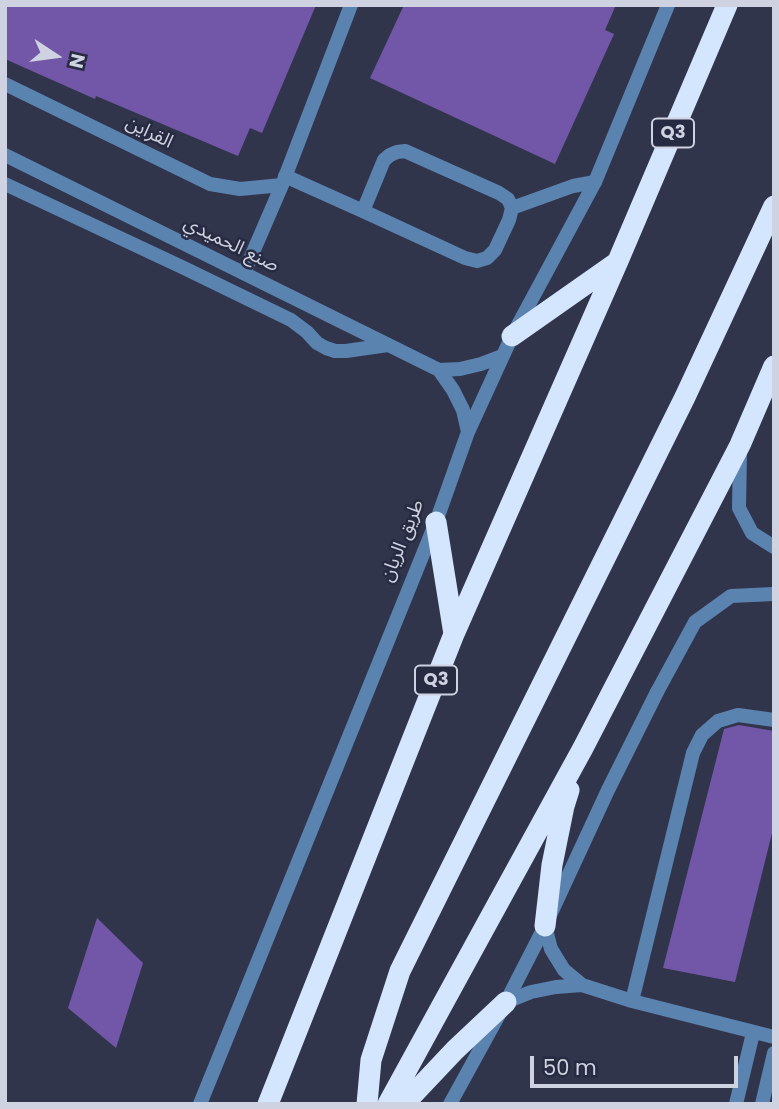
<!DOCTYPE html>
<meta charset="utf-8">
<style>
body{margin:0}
#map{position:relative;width:779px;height:1109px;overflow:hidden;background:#31354c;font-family:Poppins,sans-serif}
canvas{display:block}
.frame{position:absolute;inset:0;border:7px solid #cfd2e1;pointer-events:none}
.north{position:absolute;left:21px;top:21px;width:70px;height:70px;-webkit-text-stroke:5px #272b41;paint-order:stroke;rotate:103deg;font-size:19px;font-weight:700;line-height:28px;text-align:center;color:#cfd2e1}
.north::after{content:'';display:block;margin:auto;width:24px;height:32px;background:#cfd2e1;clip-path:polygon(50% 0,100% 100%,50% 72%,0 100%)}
.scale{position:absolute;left:530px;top:1056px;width:208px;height:32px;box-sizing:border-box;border:4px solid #cfd2e1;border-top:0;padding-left:9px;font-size:21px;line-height:24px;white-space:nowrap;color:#cfd2e1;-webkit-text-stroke:5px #272b41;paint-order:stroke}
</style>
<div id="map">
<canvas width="779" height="1109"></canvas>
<div class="frame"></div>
<div class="north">N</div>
<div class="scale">50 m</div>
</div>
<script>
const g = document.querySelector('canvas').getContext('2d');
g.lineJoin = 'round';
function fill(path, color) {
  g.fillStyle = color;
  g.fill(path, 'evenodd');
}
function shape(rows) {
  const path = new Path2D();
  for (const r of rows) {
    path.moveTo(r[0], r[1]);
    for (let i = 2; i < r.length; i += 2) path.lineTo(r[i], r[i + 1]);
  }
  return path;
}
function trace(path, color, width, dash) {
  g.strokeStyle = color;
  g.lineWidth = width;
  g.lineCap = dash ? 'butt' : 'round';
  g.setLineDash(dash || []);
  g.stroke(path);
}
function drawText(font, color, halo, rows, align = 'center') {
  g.font = font + ' Poppins,"Noto Sans Arabic",sans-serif';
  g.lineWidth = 5;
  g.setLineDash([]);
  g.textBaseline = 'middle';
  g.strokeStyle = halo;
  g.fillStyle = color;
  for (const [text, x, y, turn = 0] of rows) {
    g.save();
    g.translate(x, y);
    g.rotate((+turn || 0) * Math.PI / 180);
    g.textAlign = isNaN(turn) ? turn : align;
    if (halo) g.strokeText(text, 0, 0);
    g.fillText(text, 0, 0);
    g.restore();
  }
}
fill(shape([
 [5,5,316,5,262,133,250,128,238,156,96,96,95,99,5,59],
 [404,5,616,5,605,30,614,34,555,164,370,78],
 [739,725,774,731,774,825,735,982,663,968,724,729],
 [97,918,143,963,116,1048,68,1008]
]), '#7257a8');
trace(shape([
 [285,176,363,211,465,258,477,261,487,258,495,250,509,220,512,208,508,199,499,193,405,151,397,152,390,155,384,160,363,211],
 [5,184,184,268,291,320,307,332,317,343,326,348,335,351,346,351,388,345],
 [512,208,573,186,595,182],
 [740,452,739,508,752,533,774,547],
 [657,692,695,622,731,596,774,594],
 [545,926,551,949,564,970,582,985],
 [632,1001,693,753,702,735,718,721,738,715,774,720],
 [506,1002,531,992,556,987,582,985,632,1001,774,1037],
 [736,1104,753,1033],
 [762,1104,774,1053]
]), '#5b83b0', 14);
trace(shape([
 [5,84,210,184,240,189,282,185],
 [5,155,439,370,453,390,463,410,468,432],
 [244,273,282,185,351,5],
 [439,370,460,369,481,364,502,356],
 [200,1104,436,522,468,432,512,336,595,182,668,5],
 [450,1104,506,1002,545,926,608,790,657,692]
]), '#5b83b0', 14);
trace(shape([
 [512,336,616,263],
 [436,522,454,634],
 [545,926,552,865,564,806,569,790],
 [268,1104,454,634,618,261,727,5],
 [367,1104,371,1060,400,971,685,397,774,206],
 [388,1104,583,748,740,445,774,366],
 [404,1104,455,1050,506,1002]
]), '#d3e6fd', 21);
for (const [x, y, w] of [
 [673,133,42],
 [436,680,42]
]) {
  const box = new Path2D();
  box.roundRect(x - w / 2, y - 14.5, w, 29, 5);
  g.fillStyle = '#272b41';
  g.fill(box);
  trace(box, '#cfd2e1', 2);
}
drawText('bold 18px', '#cfd2e1', null, [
 ["Q3",673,133],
 ["Q3",436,680]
]);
drawText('19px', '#cfd2e1', '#272b41', [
 ["القراين",149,133,26],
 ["صنع الحميدي",231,245,26],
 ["طريق الريان",403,541,-68]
]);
</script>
